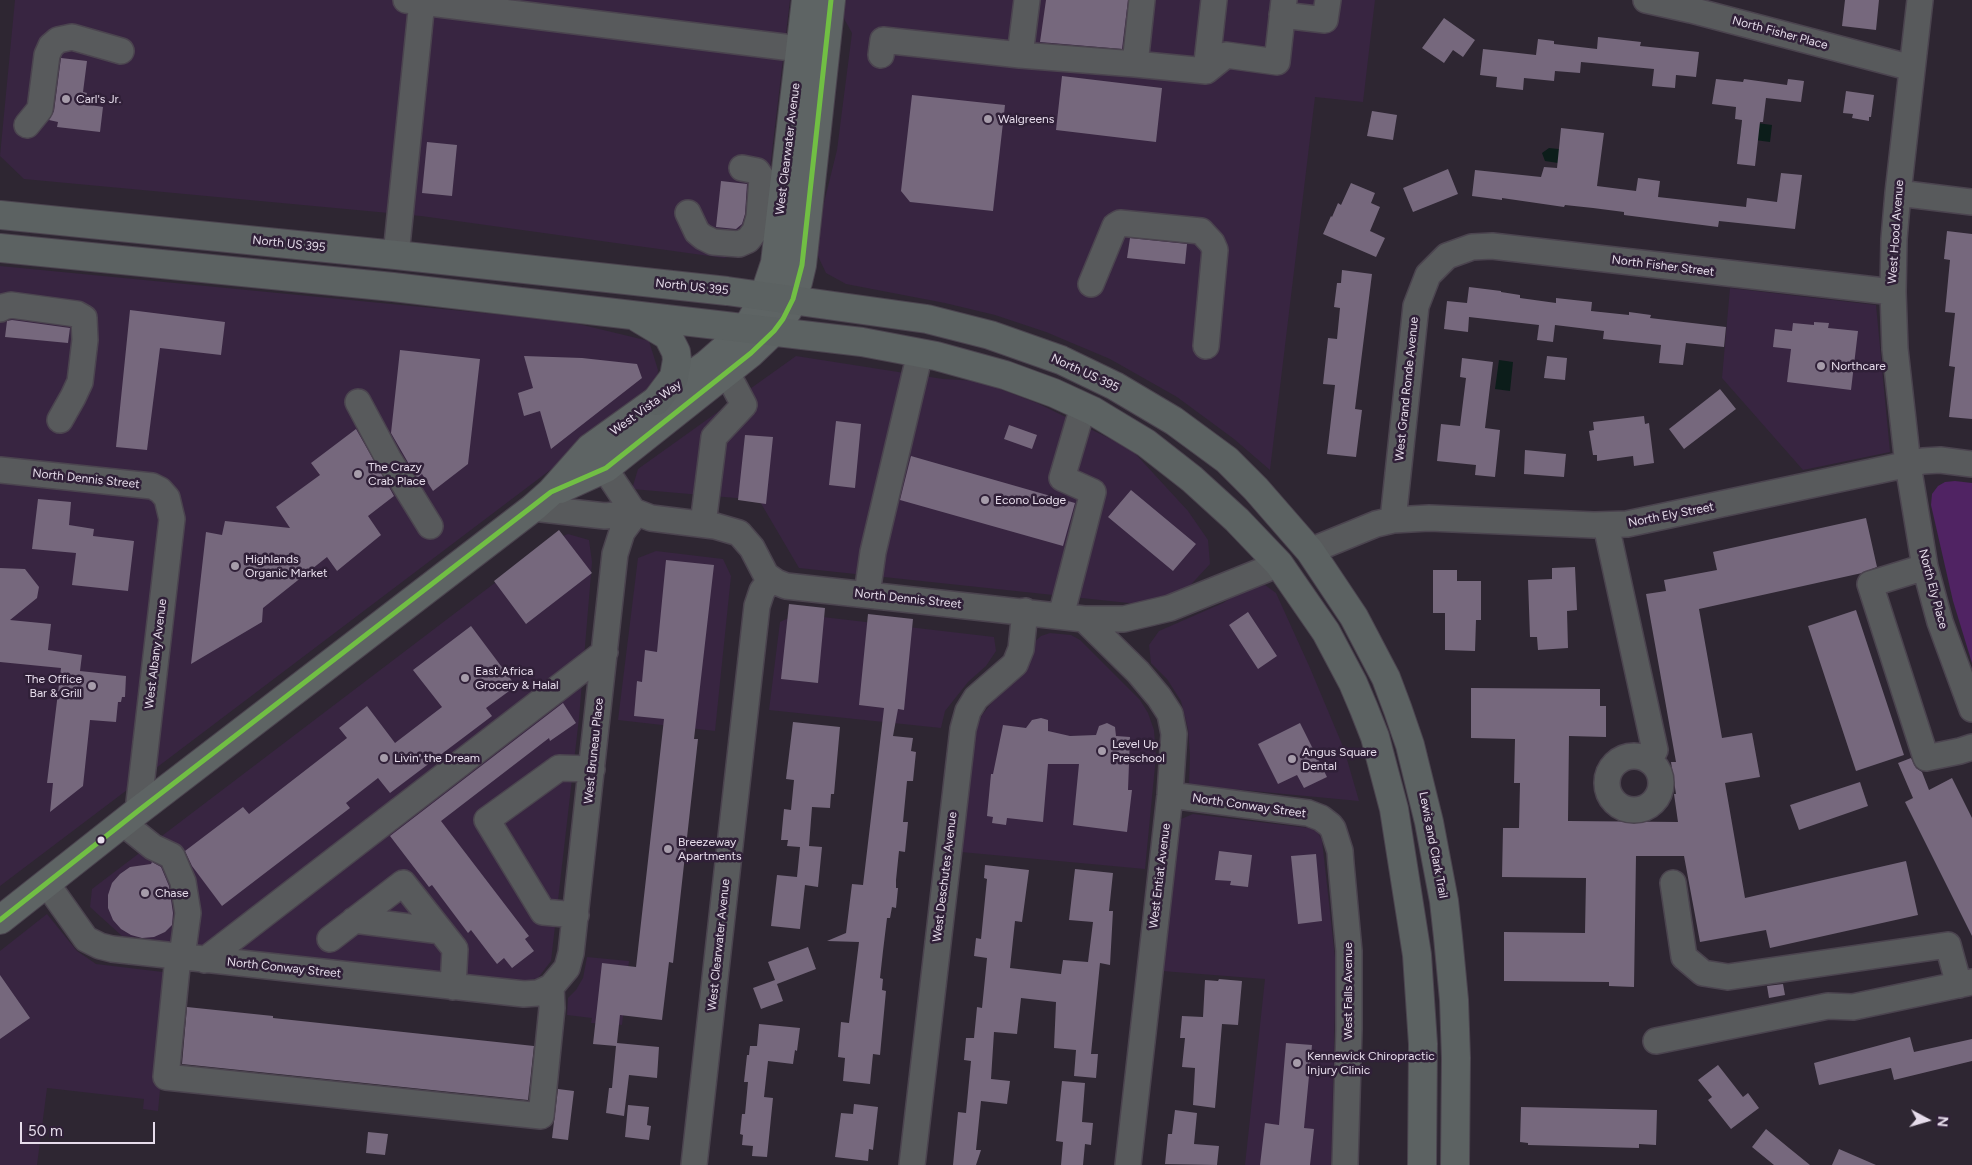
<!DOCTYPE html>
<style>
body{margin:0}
#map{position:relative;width:1972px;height:1165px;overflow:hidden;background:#2e2632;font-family:Figtree,sans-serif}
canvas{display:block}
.north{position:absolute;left:1902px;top:1095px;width:50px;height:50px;-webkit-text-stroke:4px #302038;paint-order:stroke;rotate:96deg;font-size:14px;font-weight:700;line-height:20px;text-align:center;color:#e6dceb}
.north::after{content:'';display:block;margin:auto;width:18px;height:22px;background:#e6dceb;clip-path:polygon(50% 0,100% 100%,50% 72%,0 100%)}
.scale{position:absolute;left:20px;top:1122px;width:135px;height:22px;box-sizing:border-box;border:2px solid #e6dceb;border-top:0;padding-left:6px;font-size:15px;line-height:18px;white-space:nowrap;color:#e6dceb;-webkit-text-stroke:4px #302038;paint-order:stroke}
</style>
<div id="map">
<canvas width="1972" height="1165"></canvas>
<div class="north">N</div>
<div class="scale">50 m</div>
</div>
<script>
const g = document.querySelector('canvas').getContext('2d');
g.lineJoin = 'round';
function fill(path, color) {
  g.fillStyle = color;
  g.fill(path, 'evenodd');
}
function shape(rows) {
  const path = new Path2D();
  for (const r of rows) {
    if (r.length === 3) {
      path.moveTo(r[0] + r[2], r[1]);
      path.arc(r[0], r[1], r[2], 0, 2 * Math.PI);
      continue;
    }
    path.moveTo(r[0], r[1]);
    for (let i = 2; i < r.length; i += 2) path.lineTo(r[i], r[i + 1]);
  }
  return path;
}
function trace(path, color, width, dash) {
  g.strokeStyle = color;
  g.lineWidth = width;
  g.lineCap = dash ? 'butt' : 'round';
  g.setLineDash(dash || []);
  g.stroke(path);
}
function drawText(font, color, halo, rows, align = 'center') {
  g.font = font + ' Figtree,sans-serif';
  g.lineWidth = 5;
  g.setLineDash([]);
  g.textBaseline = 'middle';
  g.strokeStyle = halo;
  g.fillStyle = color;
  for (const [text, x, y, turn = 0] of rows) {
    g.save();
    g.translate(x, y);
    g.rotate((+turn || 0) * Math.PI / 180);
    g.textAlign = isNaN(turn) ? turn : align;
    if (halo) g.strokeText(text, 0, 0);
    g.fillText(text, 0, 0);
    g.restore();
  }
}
fill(shape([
 [15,0,790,0,763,228,750,250,724,258,421,216,24,179,0,156],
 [843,0,1375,0,1363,102,1315,97,1270,470,1234,439,1177,397,1110,359,1046,332,995,315,945,303,846,284,826,273,817,254,817,231,837,150,852,33,842,15],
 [0,266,566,321,649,341,658,370,656,390,0,886],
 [1730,288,1876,305,1890,452,1803,470,1722,378],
 [796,356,943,379,979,381,1037,403,1131,449,1188,511,1208,540,1210,564,1184,592,1138,604,799,568,759,500,632,489,638,469],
 [568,534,589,540,592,562,579,718,551,961,538,978,519,983,122,936,90,907,92,889,550,541],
 [656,551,723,559,731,576,715,731,618,720,638,558],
 [1265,585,1276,593,1310,668,1344,749,1359,801,1189,785,1190,755,1188,729,1181,701,1167,679,1151,663,1149,645,1159,631,1223,603,1243,590],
 [797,614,994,637,996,651,986,666,968,682,945,711,941,728,769,710,780,622],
 [1050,633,1071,635,1080,640,1140,700,1148,713,1154,730,1156,756,1145,869,961,852,975,732,982,715,993,701,1023,675,1029,663,1033,643,1041,636],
 [1193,814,1309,828,1317,831,1322,840,1336,966,1331,1165,1245,1165,1265,979,1162,971,1178,828,1181,819],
 [47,914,77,951,96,964,171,973,158,1111,143,1109,144,1099,47,1088,37,1165,0,1165,0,951],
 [587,957,629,961,622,1025,591,1023,592,1018,567,1015,568,998,576,990,583,978]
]), '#382541');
fill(shape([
 [1955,481,1972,483,1972,663,1953,601,1931,505,1932,494,1938,486,1945,482]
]), '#502363');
fill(shape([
 [1742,121,1772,125,1770,142,1740,138],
 [1549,148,1568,150,1565,164,1545,161,1542,153],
 [1499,360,1513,362,1510,391,1495,389]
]), '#0c1d1a');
fill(shape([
 [1046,0,1128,0,1122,49,1040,42],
 [1845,0,1879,0,1876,30,1842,26],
 [1444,18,1475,40,1463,57,1453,50,1444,63,1422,48],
 [1598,37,1641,42,1640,46,1699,52,1696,77,1676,75,1675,88,1652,86,1654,69,1581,62,1580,73,1555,71,1554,81,1524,78,1523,90,1496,87,1497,77,1480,75,1483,49,1536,55,1538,39,1554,41,1554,44,1597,49],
 [61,58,87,61,83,92,87,93,85,104,103,107,100,132,57,127,58,122,49,120,54,111],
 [1062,76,1162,88,1156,142,1056,130],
 [1716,79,1743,82,1744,79,1787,85,1788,79,1804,81,1801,102,1766,98,1763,122,1760,122,1755,166,1737,164,1742,120,1735,119,1736,107,1712,104],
 [1846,91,1874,95,1871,117,1869,117,1869,121,1852,118,1853,114,1843,113],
 [912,95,1005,105,993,211,910,202,901,191],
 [1372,111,1397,115,1393,140,1367,136],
 [1561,128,1604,133,1597,186,1636,191,1638,178,1660,181,1658,197,1746,207,1747,198,1777,202,1781,173,1802,175,1795,229,1719,221,1718,227,1624,215,1624,212,1593,208,1565,205,1564,207,1502,198,1502,200,1472,196,1475,170,1541,177,1544,167,1557,168],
 [427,142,457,145,452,196,422,193],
 [1448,169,1458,194,1413,212,1403,188],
 [721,181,747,184,745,214,742,224,736,229,716,227],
 [1351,183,1375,193,1371,203,1380,207,1370,231,1385,238,1376,257,1323,234,1331,216,1332,217,1338,203,1341,205],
 [1947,231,1972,234,1972,419,1949,417,1955,367,1949,366,1955,313,1945,312,1950,260,1944,259],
 [1130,238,1187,244,1185,264,1127,258],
 [1342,270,1372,274,1355,409,1362,410,1356,457,1327,454,1335,385,1323,384,1328,338,1337,339,1340,308,1334,307,1337,283,1341,283],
 [1469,287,1501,291,1501,292,1520,295,1520,298,1556,303,1556,298,1592,302,1591,311,1629,315,1629,312,1651,315,1650,318,1726,327,1724,347,1686,343,1683,365,1659,363,1661,345,1603,339,1604,331,1555,325,1553,342,1537,340,1539,325,1469,317,1468,332,1444,329,1447,301,1467,303],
 [130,310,225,322,221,355,160,348,147,450,116,447],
 [12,320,70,328,68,343,5,337,7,321],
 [1814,322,1829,323,1828,328,1858,331,1851,390,1787,382,1791,349,1773,347,1775,329,1792,331,1793,323,1814,325],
 [400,350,480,359,468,464,433,491,422,474,417,478,391,433],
 [524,356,582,358,637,364,642,378,551,449,540,411,524,416,518,393,533,388],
 [1547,356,1567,358,1565,380,1544,378],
 [1462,358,1493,362,1485,428,1500,430,1495,477,1475,475,1476,465,1437,461,1441,424,1460,426,1466,378,1460,377],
 [1720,389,1736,409,1684,449,1669,429],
 [1644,416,1645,424,1649,423,1654,463,1634,466,1633,456,1597,461,1597,455,1593,455,1589,431,1594,430,1593,422],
 [836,421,861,424,855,488,829,485],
 [1009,425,1037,435,1032,449,1004,439],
 [356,429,394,496,368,516,381,535,337,571,327,557,263,608,262,622,191,664,206,532,222,535,225,521,290,528,276,507,320,475,311,463],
 [745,435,773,437,766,504,738,500],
 [1525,450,1566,454,1564,477,1524,474],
 [911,456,1075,503,1063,546,900,500],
 [1131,490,1196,544,1173,571,1108,517],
 [38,499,71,502,69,525,94,529,93,536,134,541,128,591,72,585,76,553,32,549],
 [1866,518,1877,567,1862,573,1699,609,1722,738,1752,733,1760,777,1725,783,1745,898,1906,861,1918,915,1770,948,1766,930,1700,942,1684,856,1636,856,1634,987,1609,986,1609,982,1504,981,1504,932,1585,933,1586,878,1502,877,1503,828,1519,828,1520,783,1514,783,1515,739,1471,738,1471,688,1600,689,1600,706,1606,706,1606,737,1569,736,1568,821,1678,822,1674,794,1676,794,1671,762,1676,762,1646,594,1666,591,1664,580,1717,570,1713,552],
 [559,530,592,573,526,624,494,581],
 [666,560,714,565,694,739,698,739,673,963,669,962,662,1020,620,1015,617,1043,659,1047,657,1078,629,1075,624,1116,606,1113,609,1088,612,1088,616,1046,593,1044,602,963,636,967,664,719,634,716,637,681,642,682,645,650,657,652],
 [1575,567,1577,610,1567,611,1568,648,1538,650,1537,637,1530,637,1528,580,1552,579,1552,568],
 [0,568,25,569,39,587,37,598,10,620,51,624,48,650,82,655,80,671,126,676,125,697,122,697,121,702,118,702,116,722,90,720,83,786,50,812,53,783,47,783,61,668,0,662],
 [1433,570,1457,570,1457,581,1481,581,1481,620,1476,620,1475,651,1445,650,1445,613,1433,613],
 [789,604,825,608,818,683,781,679],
 [1856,610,1904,755,1856,771,1808,626],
 [1248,612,1277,656,1258,669,1229,625],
 [868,614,913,619,904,710,898,709,893,736,913,738,911,751,916,752,913,781,907,781,903,822,908,822,905,852,899,851,896,880,896,888,898,888,896,908,892,907,890,918,887,918,883,951,880,978,883,979,882,990,886,991,880,1055,873,1054,870,1084,843,1081,845,1058,838,1057,841,1022,849,1023,859,942,827,941,846,933,852,884,863,885,884,708,859,705],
 [471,626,516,686,486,708,492,716,390,793,378,778,346,803,350,808,222,906,192,866,185,851,243,807,249,814,347,738,339,728,367,706,395,743,442,707,413,670],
 [563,703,576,723,550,741,549,738,441,821,529,936,525,939,534,951,512,968,504,958,497,964,471,930,468,933,432,885,429,887,390,836],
 [1041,718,1048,720,1048,731,1070,736,1096,735,1099,726,1107,723,1115,727,1116,736,1130,737,1128,790,1132,790,1127,832,1073,825,1079,764,1048,764,1043,822,1007,818,1006,825,992,823,993,817,987,816,991,774,993,774,1003,725,1026,728,1032,720],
 [793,722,840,727,834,794,831,794,830,808,812,807,809,846,822,847,818,887,805,885,800,929,771,926,777,875,797,877,800,847,787,846,788,840,781,840,784,809,791,810,794,780,786,779],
 [1300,723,1327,777,1304,788,1297,775,1278,784,1258,744],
 [1911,758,1916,768,1922,772,1929,790,1952,778,1972,818,1972,936,1905,802,1913,798,1898,763],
 [1860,782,1868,806,1799,830,1790,805],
 [1219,851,1252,855,1248,887,1230,885,1231,881,1215,880],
 [1316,854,1322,921,1298,924,1291,856],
 [152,862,161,867,169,886,173,913,172,925,165,932,154,937,142,938,131,935,121,929,113,920,108,908,108,895,112,883,120,874,130,867,151,864],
 [985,865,1029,870,1022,922,1015,921,1010,968,1061,974,1063,960,1088,962,1093,922,1069,920,1075,869,1113,873,1109,911,1113,911,1110,965,1100,963,1091,1054,1098,1054,1096,1078,1074,1076,1076,1050,1054,1048,1056,1002,1021,998,1017,1034,994,1032,991,1079,1010,1081,1007,1104,981,1101,976,1150,981,1150,976,1165,953,1165,958,1112,966,1113,971,1061,964,1060,966,1038,974,1038,977,1007,982,1008,987,958,974,956,976,938,981,939,987,879,984,878],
 [808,947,816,969,777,984,783,1001,761,1009,753,988,775,980,768,962],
 [0,975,30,1018,0,1039],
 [1219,979,1242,981,1238,1025,1222,1024,1215,1108,1193,1105,1195,1068,1182,1067,1185,1038,1180,1038,1182,1016,1203,1017,1205,980,1218,981],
 [1783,984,1785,995,1769,998,1767,986],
 [187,1007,273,1016,273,1018,534,1046,528,1100,182,1064],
 [759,1024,800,1028,797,1051,795,1050,793,1064,768,1061,764,1097,773,1098,767,1157,752,1156,753,1146,742,1145,743,1135,740,1134,742,1114,745,1114,748,1082,744,1082,747,1055,749,1055,750,1046,757,1046],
 [1910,1037,1914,1052,1972,1039,1972,1061,1894,1080,1891,1068,1819,1085,1814,1063],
 [1286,1043,1312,1045,1304,1128,1314,1129,1310,1165,1260,1165,1265,1123,1279,1125],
 [1718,1065,1743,1097,1748,1093,1759,1108,1731,1129,1708,1100,1712,1097,1698,1080],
 [1062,1081,1085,1083,1082,1122,1093,1123,1091,1145,1085,1144,1083,1165,1061,1165,1063,1142,1056,1141],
 [558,1089,574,1091,568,1140,552,1138],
 [854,1104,878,1107,873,1150,869,1149,868,1161,835,1157,841,1113,853,1114],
 [628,1105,649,1107,647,1125,651,1126,649,1140,625,1137],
 [1521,1107,1657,1110,1656,1145,1639,1144,1639,1148,1528,1145,1528,1143,1520,1142],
 [1175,1110,1197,1113,1194,1144,1219,1146,1217,1165,1165,1164,1168,1134,1172,1134],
 [1766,1129,1789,1148,1810,1165,1774,1165,1752,1147],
 [368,1132,388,1134,385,1155,366,1153],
 [1839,1149,1876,1165,1832,1165]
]), '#76687d');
const minor = shape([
 [406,0,800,49],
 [1142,0,1135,64,1206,71],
 [1214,0,1206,71,1226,55,1277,62,1284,0],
 [1646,0,1691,10,1912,68],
 [1920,0,1898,193,1894,239,1893,292,1895,349,1908,465,1925,567,1940,622,1972,709],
 [1282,15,1325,20,1328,0],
 [881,55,883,40,1020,55,1027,0],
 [1020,55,1135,64],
 [27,125,40,109,47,55,51,46,58,40,72,37,121,51],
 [1898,193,1972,202],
 [688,213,697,232,703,237,713,242,739,244,748,240,755,231,759,217,762,178,757,171,742,168],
 [396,255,422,1],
 [1091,284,1115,226,1120,223,1201,231,1212,243,1215,250,1206,346],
 [0,309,3,307,11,305,77,314,84,318,85,340,80,382,73,397,60,420],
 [358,402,388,458,430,526],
 [593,451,633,511,651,518,715,526,739,533,752,548,766,575,776,582,786,586,1084,619,1124,619,1170,608,1279,564],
 [0,470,152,486,160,490,167,498,172,519,138,811],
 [533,508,605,516,636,513],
 [1393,520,1416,306,1428,275,1447,256,1472,247,1492,246,1893,292],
 [703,524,714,437,744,405,727,373],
 [1606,525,1655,750,1649,760],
 [1310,551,1376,524,1393,520,1429,518,1594,525,1627,524,1923,461,1940,460,1972,464],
 [1925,567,1870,584,1926,758,1960,751,1972,747],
 [867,594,873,552,920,353],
 [1061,616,1093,492,1062,478,1083,407],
 [1084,619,1138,672,1159,697,1170,714,1174,734,1170,795,1128,1165],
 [1634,783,27],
 [1170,795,1308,813,1321,818,1330,825,1333,829,1340,851,1341,864,1349,951,1349,1029,1345,1165],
 [123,823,153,847,172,856,183,882,188,913,182,957],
 [1673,883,1684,957,1703,973,1728,977,1948,945,1959,985],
 [47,884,86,939,100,946,112,949,524,994,538,993,551,987,567,968,571,953,615,554,622,532,636,513],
 [576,915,543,912,487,820,559,768,592,769],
 [354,920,441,931],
 [330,939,403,883,455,949,453,987],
 [178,957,166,1077,541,1116,552,1008,551,987],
 [205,960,605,652],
 [1656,1041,1828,1006,1853,1007,1972,982],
 [694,1165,757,606,762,591,771,579],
 [912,1165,963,729,968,711,976,698,1015,664,1021,649,1025,611]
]);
const major = shape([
 [560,489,606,468,751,353,774,331,788,310,798,282,802,265,831,0],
 [0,920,138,811,533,508,551,492,590,448,707,364,739,336,752,319,764,296,775,263,806,0]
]);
const highway = shape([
 [0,215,396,255,727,291,927,319,990,335,1061,360,1115,386,1174,421,1227,460,1256,489,1310,551,1354,617,1386,678,1398,710,1410,745,1429,822,1444,901,1448,937,1454,1000,1456,1058,1455,1165],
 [0,248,393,287,862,342,936,356,1005,375,1054,393,1093,411,1146,443,1192,479,1237,520,1279,564,1326,632,1353,683,1364,709,1375,737,1394,809,1417,955,1423,1044,1422,1165],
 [638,318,668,336,676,352,677,360,674,377,656,401]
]);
trace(minor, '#4b444f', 28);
trace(major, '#4b444f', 30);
trace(highway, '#4b444f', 30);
trace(minor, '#585a5c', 25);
trace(major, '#5e6464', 28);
trace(highway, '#5c6262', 28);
trace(shape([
 [0,920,138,811,551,492,606,468,751,353,774,331,783,319,793,299,802,265,831,0]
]), '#71bf44', 5);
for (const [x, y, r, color] of [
 [66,99,5,"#a69caa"],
 [988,119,5,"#a69caa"],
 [1821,366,5,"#a69caa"],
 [358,474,5,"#a69caa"],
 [985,500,5,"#a69caa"],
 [235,566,5,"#a69caa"],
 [465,678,5,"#a69caa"],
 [92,686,5,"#a69caa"],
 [1102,751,5,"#a69caa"],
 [384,758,5,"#a69caa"],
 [1292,759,5,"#a69caa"],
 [101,840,4.5,"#e6dceb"],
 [668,849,5,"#a69caa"],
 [145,893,5,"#a69caa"],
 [1297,1063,5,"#a69caa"]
]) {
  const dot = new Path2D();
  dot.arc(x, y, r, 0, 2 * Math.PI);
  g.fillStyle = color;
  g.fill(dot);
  trace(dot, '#302038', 2);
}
drawText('12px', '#e6dceb', '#302038', [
 ["North Fisher Place",1780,33,15],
 ["West Clearwater Avenue",788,149,-83],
 ["West Hood Avenue",1896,232,-86],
 ["North US 395",289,244,6],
 ["North Fisher Street",1663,266,7],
 ["North US 395",692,287,6],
 ["North US 395",1085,373,25],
 ["West Grand Ronde Avenue",1407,389,-84],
 ["West Vista Way",646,408,-36],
 ["North Dennis Street",86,479,6],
 ["North Ely Street",1671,515,-11],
 ["North Ely Place",1933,589,75],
 ["North Dennis Street",908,599,6],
 ["West Albany Avenue",156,654,-83],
 ["West Bruneau Place",594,751,-84],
 ["North Conway Street",1249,806,8],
 ["Lewis and Clark Trail",1433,845,79],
 ["West Entiat Avenue",1160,876,-83],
 ["West Deschutes Avenue",945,877,-83],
 ["West Clearwater Avenue",719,945,-84],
 ["North Conway Street",284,968,6],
 ["West Falls Avenue",1348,991,-90]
]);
drawText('12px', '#e6dceb', '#302038', [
 ["Carl's Jr.",76,99],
 ["Walgreens",998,119],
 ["Northcare",1831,366],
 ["The Crazy",368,467],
 ["Crab Place",368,481],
 ["Econo Lodge",995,500],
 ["Highlands",245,559],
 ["Organic Market",245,573],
 ["East Africa",475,671],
 ["Grocery & Halal",475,685],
 ["The Office",82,679,"right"],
 ["Bar & Grill",82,693,"right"],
 ["Level Up",1112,744],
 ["Preschool",1112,758],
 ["Angus Square",1302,752],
 ["Dental",1302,766],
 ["Livin' the Dream",394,758],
 ["Breezeway",678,842],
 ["Apartments",678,856],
 ["Chase",155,893],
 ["Kennewick Chiropractic",1307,1056],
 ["Injury Clinic",1307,1070]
], 'left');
</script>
